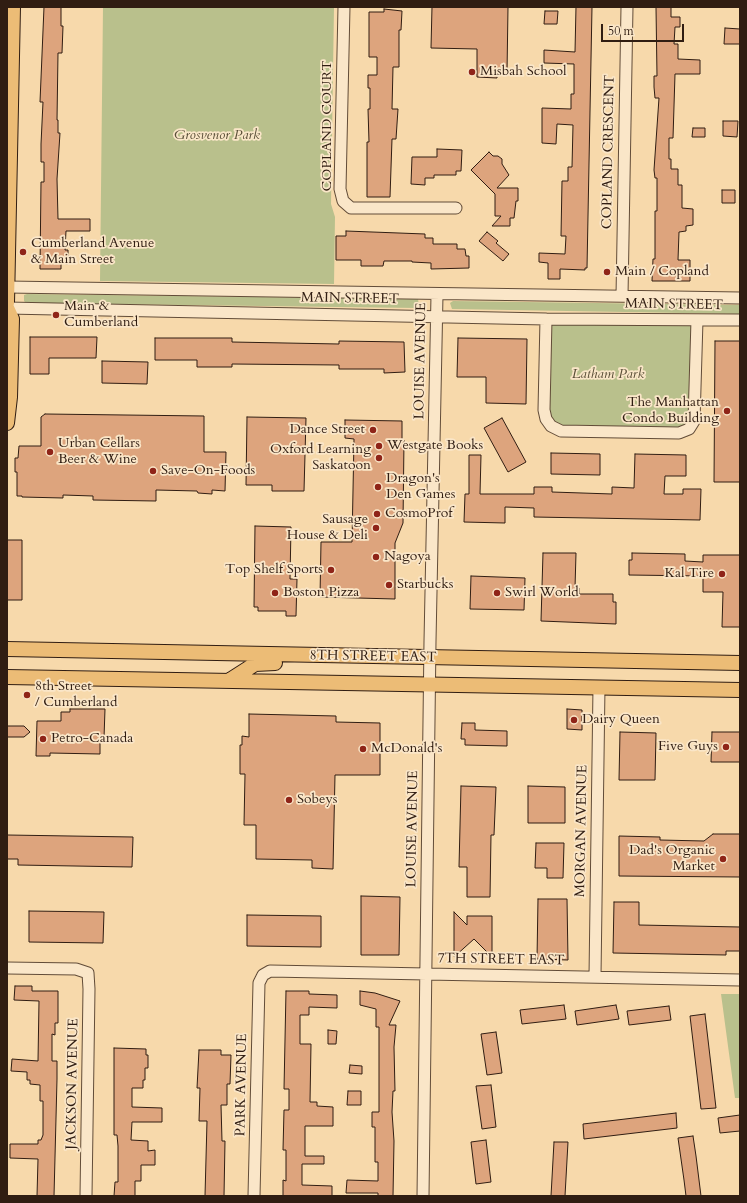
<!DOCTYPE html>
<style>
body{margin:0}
#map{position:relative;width:747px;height:1203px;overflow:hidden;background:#f7d9ab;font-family:Cardo,serif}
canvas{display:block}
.frame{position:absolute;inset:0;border:8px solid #301d12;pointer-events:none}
.scale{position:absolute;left:601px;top:24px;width:83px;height:18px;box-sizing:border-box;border:2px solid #301d12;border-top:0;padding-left:5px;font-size:12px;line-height:14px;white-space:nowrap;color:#301d12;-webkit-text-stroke:3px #fae6c8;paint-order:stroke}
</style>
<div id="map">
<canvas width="747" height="1203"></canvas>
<div class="frame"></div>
<div class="scale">50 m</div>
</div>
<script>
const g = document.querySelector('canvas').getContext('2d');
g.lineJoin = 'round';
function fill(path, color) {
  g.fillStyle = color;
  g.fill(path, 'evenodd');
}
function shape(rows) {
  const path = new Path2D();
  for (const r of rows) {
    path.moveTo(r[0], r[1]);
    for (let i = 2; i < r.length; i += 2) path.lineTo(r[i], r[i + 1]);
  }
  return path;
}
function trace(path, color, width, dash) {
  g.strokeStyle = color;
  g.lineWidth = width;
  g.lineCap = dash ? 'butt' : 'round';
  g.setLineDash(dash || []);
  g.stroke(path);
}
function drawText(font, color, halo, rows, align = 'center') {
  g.font = font + ' Cardo,serif';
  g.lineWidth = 3.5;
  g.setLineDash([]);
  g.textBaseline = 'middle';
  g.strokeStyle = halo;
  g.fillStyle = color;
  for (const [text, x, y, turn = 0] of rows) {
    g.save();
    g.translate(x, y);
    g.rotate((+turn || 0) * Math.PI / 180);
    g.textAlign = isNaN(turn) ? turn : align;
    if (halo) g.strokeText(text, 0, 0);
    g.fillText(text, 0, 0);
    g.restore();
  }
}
fill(shape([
 [103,7,334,7,331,204,335,217,334,284,100,281],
 [27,294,418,299,419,307,417,308,26,303,24,301,24,295],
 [453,301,740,305,740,314,452,309,450,303],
 [546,319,697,320,689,429,573,431,546,419],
 [721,994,740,994,740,1098,735,1098]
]), '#b9c08c');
const building = shape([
 [44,7,61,7,61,26,63,26,62,53,58,53,57,120,58,120,58,133,60,133,57,179,58,219,90,219,90,231,66,231,65,250,68,250,68,264,61,263,61,269,40,269,41,182,44,182,44,162,41,162,41,144,43,102,40,102,44,7],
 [432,7,508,7,507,73,497,73,497,78,477,77,477,49,431,48,432,7],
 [576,7,592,7,587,268,585,268,585,270,560,269,560,279,548,279,548,263,539,262,539,253,565,254,566,236,561,236,562,181,568,181,568,167,572,167,573,125,557,124,556,144,542,143,542,108,571,109,571,94,574,94,574,64,544,63,544,50,575,52,576,7],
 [656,7,671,7,671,17,680,17,680,27,675,27,674,44,678,44,678,59,700,60,700,74,675,74,673,138,669,138,669,159,671,159,671,169,678,169,678,185,682,185,682,208,693,209,693,225,686,226,686,231,679,232,678,260,690,260,690,281,652,281,653,259,655,259,655,211,657,211,657,178,655,178,654,170,659,98,655,98,654,87,654,76,657,76,656,7],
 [384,9,402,11,401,30,399,30,399,67,393,67,392,109,398,109,396,139,392,139,390,197,367,197,367,142,369,142,368,109,370,109,370,88,368,88,368,75,377,75,377,57,369,57,369,12,384,12,384,9],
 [545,11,558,11,557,24,544,24,545,11],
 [725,28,740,29,740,44,724,44,725,28],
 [723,121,738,121,737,137,723,136,723,121],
 [693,128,705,128,705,137,692,137,693,128],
 [437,149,462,150,461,171,456,171,456,175,434,175,434,178,425,178,425,185,411,184,412,157,437,157,437,149],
 [489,152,493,156,498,156,502,159,502,164,509,175,497,188,518,188,518,201,516,201,514,218,510,218,510,226,492,226,501,216,495,216,495,194,471,170,489,152],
 [722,190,735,190,735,203,722,203,722,190],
 [346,231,425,234,425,238,433,238,433,244,457,244,457,249,465,249,466,256,469,256,469,268,431,269,431,263,412,262,412,261,384,261,383,266,361,266,361,260,336,260,336,236,346,236,346,231],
 [487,232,498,241,496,243,509,254,503,261,479,241,487,232],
 [30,337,97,337,96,358,49,358,49,374,30,374,30,337],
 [155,338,232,338,232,342,339,344,339,341,404,342,405,372,384,373,384,369,339,369,339,365,232,364,232,367,197,367,197,360,155,360,155,338],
 [458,338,527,339,526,404,486,403,486,377,457,377,458,338],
 [715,341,740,341,740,482,714,482,715,341],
 [102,361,148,362,147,384,102,383,102,361],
 [45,414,204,416,204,452,226,452,225,491,212,490,212,494,198,493,197,491,156,490,156,501,93,500,93,496,63,495,63,498,22,497,22,496,17,496,17,472,15,472,15,458,18,458,19,446,41,446,41,417,45,414],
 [247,417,306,418,304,491,272,491,272,485,246,485,247,417],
 [502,418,526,462,508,472,484,428,502,418],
 [345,420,402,421,402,440,404,440,403,523,395,543,395,599,320,597,321,542,352,542,354,439,345,438,345,420],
 [551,453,600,454,600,475,551,474,551,453],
 [635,454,686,455,686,476,665,476,664,494,683,494,683,489,701,489,700,520,534,517,534,508,505,507,505,523,464,522,465,494,469,494,469,455,481,455,480,494,534,494,534,487,552,487,552,492,612,494,612,487,634,488,635,454],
 [255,526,291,527,290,579,297,579,296,616,286,616,286,611,258,611,258,607,254,607,255,526],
 [7,540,22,540,22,600,7,600,7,540],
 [543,553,576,553,575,588,579,588,579,594,613,594,613,602,616,602,616,624,541,621,543,553],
 [632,553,685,554,685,561,703,562,703,555,740,555,740,627,722,627,723,592,703,592,703,576,629,575,629,560,632,560,632,553],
 [471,576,525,578,524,610,470,609,471,576],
 [70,709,105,709,104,738,100,738,100,754,50,753,50,756,36,756,37,721,61,721,61,712,70,712,70,709],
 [567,709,582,710,582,730,567,729,567,709],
 [249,714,336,716,336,722,380,723,380,775,335,775,333,869,312,868,312,860,256,859,256,825,244,825,245,774,240,774,240,745,242,745,242,736,249,737,249,714],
 [462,723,475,723,475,730,507,731,507,746,465,745,465,739,461,739,462,723],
 [7,726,24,726,30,732,24,737,7,737,7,726],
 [620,732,656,733,655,780,619,780,620,732],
 [712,732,740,732,740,762,711,762,712,732],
 [461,786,496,787,494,835,491,835,490,897,467,897,467,867,459,867,461,786],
 [528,786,565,787,565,823,528,823,528,786],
 [713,834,740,834,740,877,619,876,619,836,660,837,660,840,704,841,713,834],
 [7,835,133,837,132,867,18,865,18,859,7,859,7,835],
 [536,843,564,843,563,878,547,878,547,868,535,868,536,843],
 [361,896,400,897,399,955,361,955,361,896],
 [538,899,567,899,568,960,537,959,538,899],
 [614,902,639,902,639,925,740,927,740,951,726,951,726,955,613,953,614,902],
 [29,911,104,912,103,943,29,942,29,911],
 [454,912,467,925,467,916,492,916,492,957,474,939,454,957,454,912],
 [247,915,321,916,321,947,247,946,247,915],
 [15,986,32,986,32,991,58,991,58,1023,55,1023,55,1035,52,1034,52,1061,57,1061,57,1079,54,1196,37,1196,38,1159,10,1158,10,1144,38,1144,38,1140,41,1140,43,1135,43,1101,40,1101,40,1085,30,1084,30,1080,27,1080,27,1072,11,1071,12,1059,38,1061,39,1001,14,1000,15,986],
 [286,991,309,991,309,994,337,995,337,1008,309,1007,309,1015,300,1015,300,1044,311,1044,310,1102,317,1102,317,1106,333,1107,333,1126,305,1126,305,1156,324,1156,324,1164,302,1164,302,1185,332,1186,332,1196,283,1196,283,1180,286,1181,286,1150,283,1150,284,1110,289,1110,289,1089,284,1089,286,991],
 [360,991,375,993,400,1001,389,1025,396,1025,394,1047,395,1091,393,1091,392,1112,394,1141,393,1196,378,1196,378,1193,346,1193,347,1180,378,1181,378,1162,375,1162,375,1127,372,1127,372,1112,379,1112,379,1027,376,1027,376,1009,360,1005,360,991],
 [564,1005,566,1019,522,1024,520,1010,564,1005],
 [616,1005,619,1019,577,1025,575,1011,616,1005],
 [669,1006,671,1020,629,1025,627,1011,669,1006],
 [705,1014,716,1108,701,1109,690,1016,705,1014],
 [328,1030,337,1031,336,1044,328,1044,328,1030],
 [496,1032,502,1073,487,1075,481,1034,496,1032],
 [114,1048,146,1049,146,1055,148,1055,148,1068,145,1068,145,1080,143,1080,143,1088,132,1088,132,1107,162,1108,162,1122,132,1122,131,1140,148,1141,148,1151,155,1150,155,1165,141,1165,141,1181,135,1181,135,1196,114,1196,115,1182,118,1182,118,1146,117,1135,114,1135,114,1048],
 [199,1050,221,1050,221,1055,231,1055,230,1084,227,1084,227,1105,221,1105,222,1141,225,1141,224,1196,205,1196,207,1121,199,1121,200,1088,197,1088,199,1050],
 [350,1065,362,1066,362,1074,349,1073,350,1065],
 [491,1085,496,1127,482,1129,476,1086,491,1085],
 [348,1091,361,1091,361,1105,347,1105,348,1091],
 [676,1113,677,1128,584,1139,583,1124,676,1113],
 [740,1115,740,1131,720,1133,718,1118,740,1115],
 [693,1136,696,1156,701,1196,686,1196,684,1180,678,1138,693,1136],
 [486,1140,491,1182,476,1184,471,1142,486,1140],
 [554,1142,568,1142,565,1196,551,1196,554,1142]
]);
fill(building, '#dda47d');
trace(building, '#301d12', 1);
const minor = shape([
 [344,7,340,189,343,201,351,208,456,208],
 [7,287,740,298],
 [622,296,627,7],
 [7,308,546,319,740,320],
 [546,319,544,410,546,419,551,426,561,431,679,433,689,429,694,421,697,320],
 [7,968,76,969,88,973,89,989,86,1196],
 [595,976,599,687],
 [254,1196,259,983,263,975,270,971,740,980],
 [423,1196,430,641,437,295]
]);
const major = shape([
 [7,303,13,7],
 [7,308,12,319,10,397,7,423],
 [7,649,740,663],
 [7,677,740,690],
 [230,680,255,664,275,663]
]);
trace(minor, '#624c38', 13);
trace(major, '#301d12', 16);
trace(minor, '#fae6c8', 11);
trace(major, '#ecbc76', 14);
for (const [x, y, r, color] of [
 [472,72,4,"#8f2418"],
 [23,252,4,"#8f2418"],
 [607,272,4,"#8f2418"],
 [56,315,4,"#8f2418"],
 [727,411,4,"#8f2418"],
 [373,430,4,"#8f2418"],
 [379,446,4,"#8f2418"],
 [50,452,4,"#8f2418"],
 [379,458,4,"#8f2418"],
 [153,471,4,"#8f2418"],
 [378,487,4,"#8f2418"],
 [377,514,4,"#8f2418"],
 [376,528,4,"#8f2418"],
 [376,557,4,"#8f2418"],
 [331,570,4,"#8f2418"],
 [722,574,4,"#8f2418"],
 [389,585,4,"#8f2418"],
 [275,593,4,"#8f2418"],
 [497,593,4,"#8f2418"],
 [27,695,4,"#8f2418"],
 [574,720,4,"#8f2418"],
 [43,739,4,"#8f2418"],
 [726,747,4,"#8f2418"],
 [363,749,4,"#8f2418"],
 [289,800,4,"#8f2418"],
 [723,859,4,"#8f2418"]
]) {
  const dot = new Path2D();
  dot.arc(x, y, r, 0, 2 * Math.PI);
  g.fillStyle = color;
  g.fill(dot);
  trace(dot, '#fae6c8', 1.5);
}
drawText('14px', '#301d12', '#fae6c8', [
 ["Misbah School",480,72],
 ["Cumberland Avenue",31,244],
 ["& Main Street",31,260],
 ["Main / Copland",615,272],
 ["Main &",64,307],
 ["Cumberland",64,323],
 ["The Manhattan",719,403,"right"],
 ["Condo Building",719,419,"right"],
 ["Dance Street",365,430,"right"],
 ["Urban Cellars",58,444],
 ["Beer & Wine",58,460],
 ["Westgate Books",387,446],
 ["Oxford Learning",371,450,"right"],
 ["Saskatoon",371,466,"right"],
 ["Save-On-Foods",161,471],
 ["Dragon's",386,479],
 ["Den Games",386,495],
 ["CosmoProf",385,514],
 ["Sausage",368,520,"right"],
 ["House & Deli",368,536,"right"],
 ["Nagoya",384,557],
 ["Top Shelf Sports",323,570,"right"],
 ["Kal Tire",714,574,"right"],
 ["Starbucks",397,585],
 ["Boston Pizza",283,593],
 ["Swirl World",505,593],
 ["8th Street",35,687],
 ["/ Cumberland",35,703],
 ["Dairy Queen",582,720],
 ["Petro-Canada",51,739],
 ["Five Guys",718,747,"right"],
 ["McDonald's",371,749],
 ["Sobeys",297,800],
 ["Dad's Organic",715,851,"right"],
 ["Market",715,867,"right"]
], 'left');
drawText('14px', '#301d12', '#fae6c8', [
 ["COPLAND COURT",328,126,-90],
 ["COPLAND CRESCENT",609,152,-89],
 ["MAIN STREET",350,299,1],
 ["MAIN STREET",674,305,1],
 ["LOUISE AVENUE",421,361,-89],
 ["8TH STREET EAST",373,657,1],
 ["LOUISE AVENUE",413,829,-89],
 ["MORGAN AVENUE",582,831,-89],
 ["7TH STREET EAST",501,960,1],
 ["JACKSON AVENUE",73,1084,-89],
 ["PARK AVENUE",242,1085,-89]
]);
drawText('italic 14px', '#594e37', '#fae6c8', [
 ["Grosvenor Park",217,136],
 ["Latham Park",608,375]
]);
</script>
